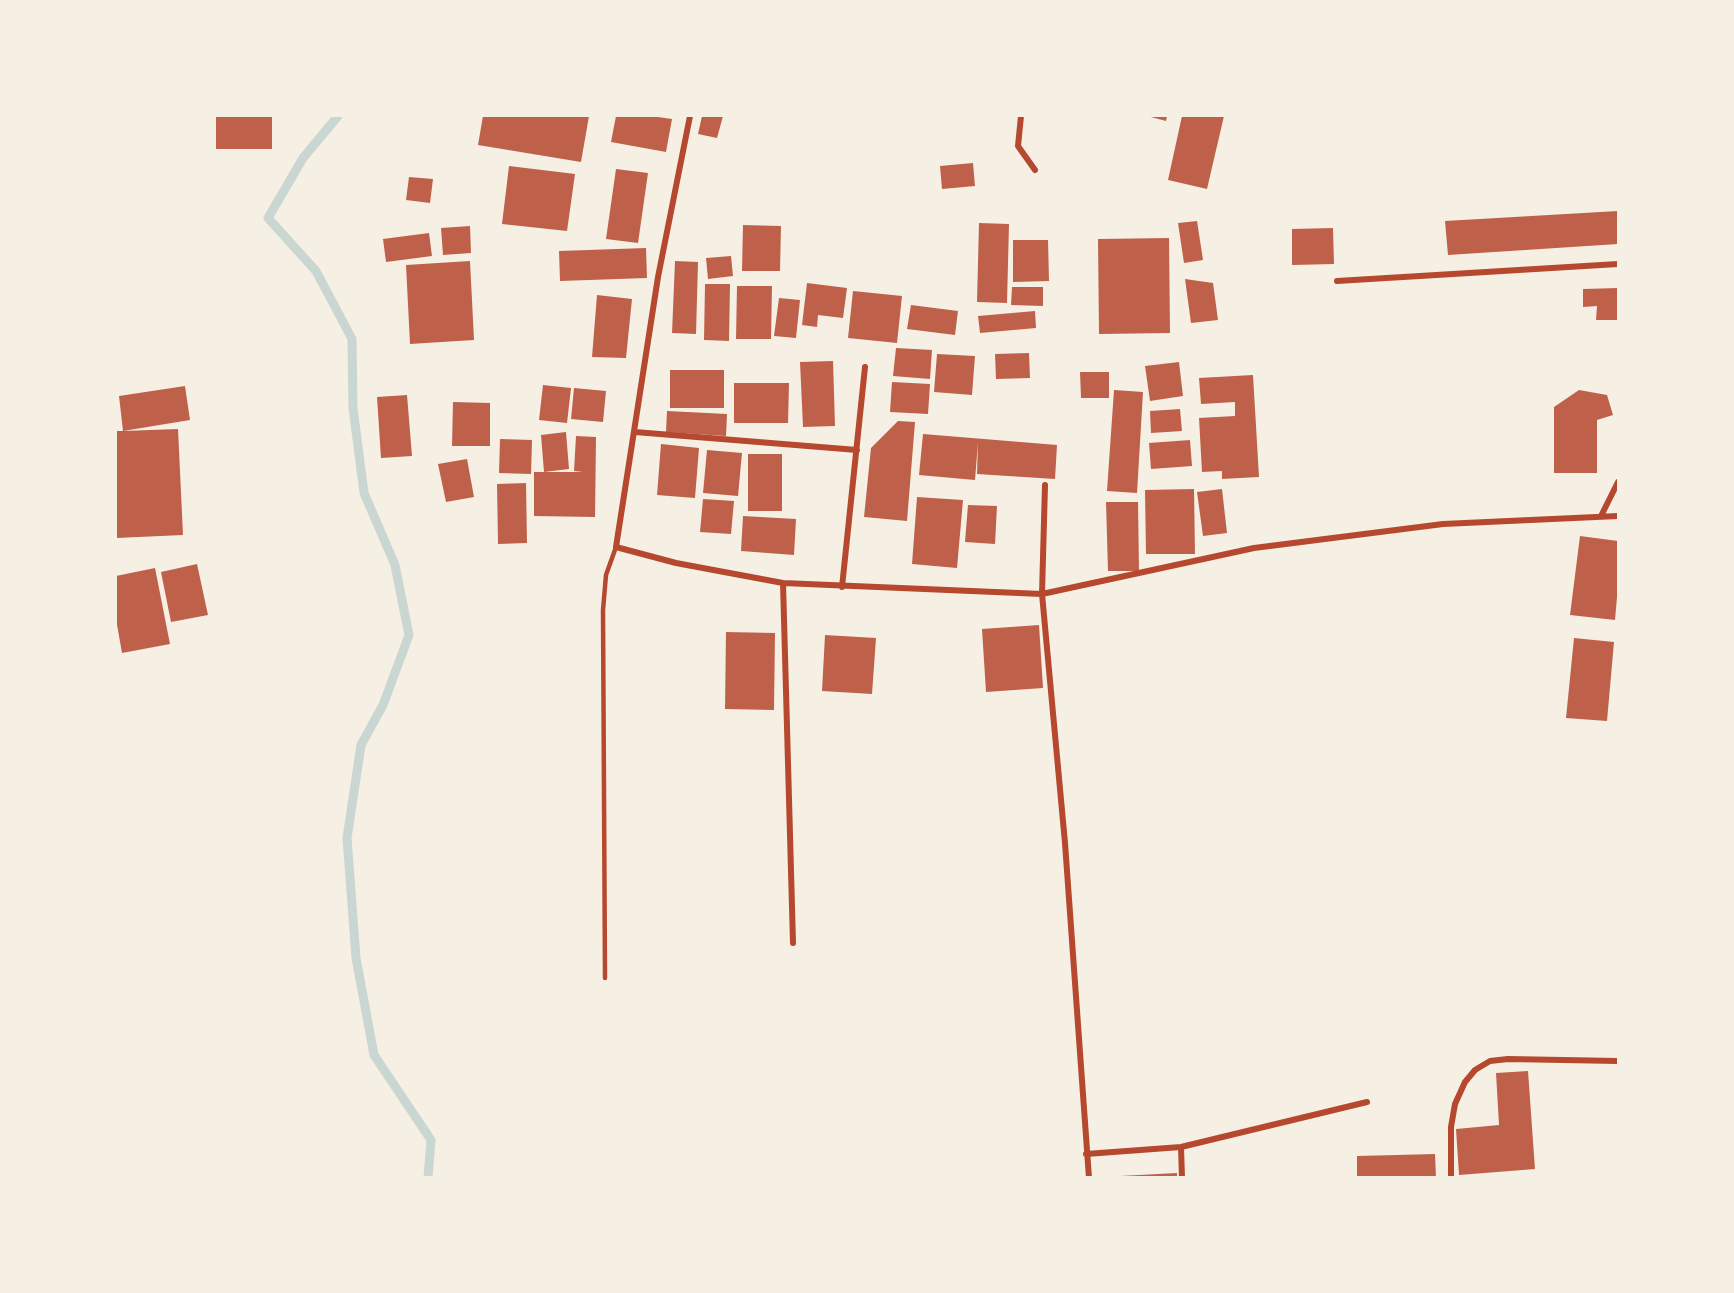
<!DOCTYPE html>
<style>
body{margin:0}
#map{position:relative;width:1734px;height:1293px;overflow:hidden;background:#f6efe4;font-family:"Source Sans 3",sans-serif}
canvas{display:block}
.frame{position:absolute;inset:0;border:117px solid #f6efe4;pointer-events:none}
</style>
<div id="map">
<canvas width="1734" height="1293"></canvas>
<div class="frame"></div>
</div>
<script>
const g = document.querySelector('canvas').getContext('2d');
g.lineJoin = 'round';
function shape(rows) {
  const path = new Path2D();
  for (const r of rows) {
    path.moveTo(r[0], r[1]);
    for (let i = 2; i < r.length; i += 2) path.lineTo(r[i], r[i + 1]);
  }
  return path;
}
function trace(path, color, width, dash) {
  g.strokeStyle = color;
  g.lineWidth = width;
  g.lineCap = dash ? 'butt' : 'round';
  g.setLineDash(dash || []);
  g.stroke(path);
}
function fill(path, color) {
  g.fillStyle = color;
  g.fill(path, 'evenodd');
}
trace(shape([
 [338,116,303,158,268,218,316,271,352,339,353,408,364,493,395,565,409,635,383,705,361,745,347,838,356,958,374,1055,431,1140,428,1178]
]), '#c9d6d2', 9);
fill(shape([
 [216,116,272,116,272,149,216,149],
 [483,116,589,116,581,162,478,145],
 [616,116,651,116,672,119,666,152,611,142],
 [702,116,723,116,717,138,698,134],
 [1147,116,1167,116,1166,121],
 [1182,116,1224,116,1207,189,1168,180],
 [973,163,975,186,942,189,940,166],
 [509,166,575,174,567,231,502,224],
 [616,169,648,173,638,243,606,239],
 [409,177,433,179,430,203,406,200],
 [1618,211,1618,244,1448,255,1445,221],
 [1197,221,1203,260,1184,263,1178,223],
 [979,223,1009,224,1007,303,977,302],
 [743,225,781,226,780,271,742,271],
 [470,226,471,253,443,255,441,228],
 [1333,228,1334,264,1292,265,1292,229],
 [429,233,432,256,386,262,383,239],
 [1169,238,1170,333,1099,334,1098,239],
 [1013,240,1048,240,1049,281,1013,282],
 [646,248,647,278,560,281,559,251],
 [731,256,733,276,708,279,706,258],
 [470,261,474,340,410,344,406,265],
 [675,261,698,262,696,334,672,333],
 [1185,279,1213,283,1218,320,1191,323],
 [807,283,847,288,843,318,818,315,817,327,802,325],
 [705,284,730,284,729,341,704,340],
 [737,286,772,286,771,339,736,339],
 [1012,287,1043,287,1043,306,1011,305],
 [1618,288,1618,320,1596,320,1597,306,1583,307,1583,289],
 [853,291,902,296,897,343,848,338],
 [597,295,632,299,626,358,592,357],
 [779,298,800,300,796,338,774,336],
 [911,305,958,311,955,335,907,329],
 [1035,311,1036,328,980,333,978,316],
 [896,348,932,350,930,379,893,376],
 [1029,353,1030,378,996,379,995,354],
 [937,354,975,356,972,395,934,392],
 [833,361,835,426,803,427,800,362],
 [1179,362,1183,396,1150,401,1145,366],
 [670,370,724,370,724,408,670,408],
 [1080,372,1109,372,1109,398,1081,398],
 [1253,375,1259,477,1222,479,1222,471,1202,472,1199,418,1235,416,1235,402,1201,404,1199,378],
 [892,382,930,384,928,414,890,412],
 [734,383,789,383,788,423,734,423],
 [543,385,571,388,567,423,539,420],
 [185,386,190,420,123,431,178,429,183,535,116,538,116,431,123,431,119,396],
 [574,388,606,391,603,422,571,419],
 [1114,390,1143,392,1137,493,1107,491],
 [1579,390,1607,395,1613,415,1597,420,1597,473,1554,473,1554,407],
 [407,395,412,456,381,458,377,397],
 [453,402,490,403,490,446,452,446],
 [1180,409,1182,431,1151,433,1150,411],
 [667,411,727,414,726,436,666,432],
 [898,421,915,422,907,521,864,517,871,448],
 [566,432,569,469,544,472,541,435],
 [923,434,1057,445,1055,479,977,474,978,442,975,480,919,475],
 [576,436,596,437,595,517,534,516,534,472,583,472,574,471],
 [500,439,532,440,531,474,499,473],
 [1190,440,1192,466,1151,469,1149,443],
 [661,444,699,448,695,498,657,495],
 [707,450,742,453,738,496,703,493],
 [748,454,782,454,782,511,748,511],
 [467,459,474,497,446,502,438,464],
 [526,483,527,543,498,544,497,484],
 [1194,489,1195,554,1146,554,1145,490],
 [1222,489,1227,533,1203,536,1197,492],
 [917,497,963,500,957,568,912,564],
 [703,499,734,501,731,534,700,532],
 [1106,502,1138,502,1139,571,1108,571],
 [968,505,997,506,995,544,965,542],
 [743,516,796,519,794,555,741,551],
 [1580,536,1618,541,1618,586,1615,620,1570,615],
 [197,564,208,615,171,622,161,572],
 [155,568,170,644,122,653,116,619,116,576],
 [1039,625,1043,688,986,692,982,629],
 [726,632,775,633,774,710,725,709],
 [825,635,876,638,872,694,822,691],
 [1574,638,1614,642,1607,721,1566,718],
 [1528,1071,1535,1169,1459,1175,1456,1129,1499,1125,1496,1073],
 [1435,1154,1436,1178,1357,1178,1357,1156],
 [1177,1173,1177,1178,1120,1178,1120,1176]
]), '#bf614a');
trace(shape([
 [605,978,603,610,606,575,616,547]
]), '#b5482f', 4.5);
trace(shape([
 [690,116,658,277,616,547,676,563,783,583,1042,594,1254,548,1443,524,1618,516],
 [1021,116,1018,146,1035,170],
 [1337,281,1618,264],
 [635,432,857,450],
 [1045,485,1042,594,1065,843,1089,1178],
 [1601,516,1618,482],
 [783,583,793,943],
 [842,587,865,367],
 [1181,1147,1182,1178],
 [1086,1154,1181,1147,1367,1102],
 [1451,1178,1451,1127,1455,1104,1465,1082,1475,1070,1490,1061,1508,1059,1618,1061]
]), '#b5482f', 6);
</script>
